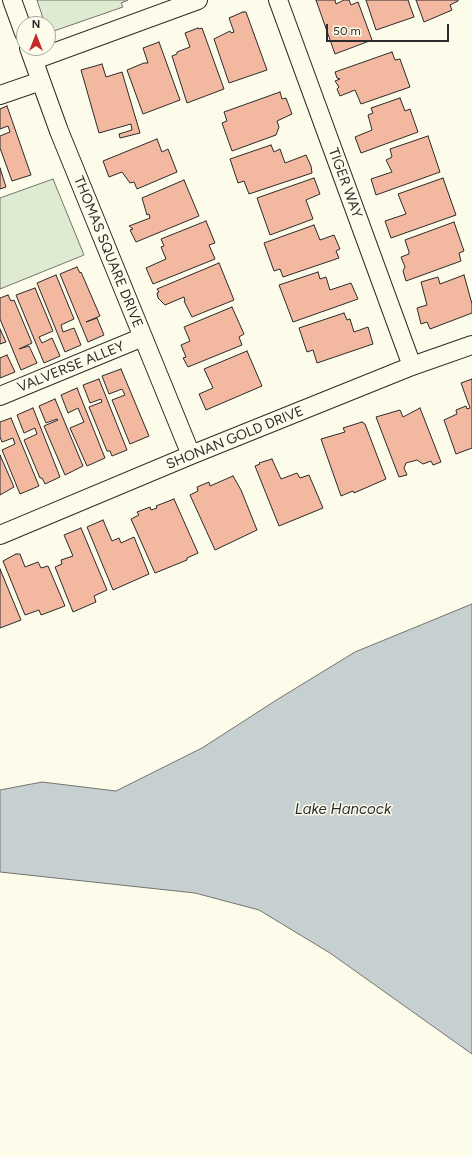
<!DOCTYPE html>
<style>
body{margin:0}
#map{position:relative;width:472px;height:1157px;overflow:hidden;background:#fdfbea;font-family:Figtree,sans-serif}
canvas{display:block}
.north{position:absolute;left:16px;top:16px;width:40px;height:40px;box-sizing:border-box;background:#fdfbea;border:1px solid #a9a89e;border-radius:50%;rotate:0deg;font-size:11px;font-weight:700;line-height:16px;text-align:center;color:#2b2b2b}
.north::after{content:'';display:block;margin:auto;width:14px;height:18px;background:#c62828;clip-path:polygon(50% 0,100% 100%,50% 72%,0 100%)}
.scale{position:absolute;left:326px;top:24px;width:123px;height:18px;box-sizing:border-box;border:2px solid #2b2b2b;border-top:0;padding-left:5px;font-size:12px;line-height:14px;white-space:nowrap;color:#2b2b2b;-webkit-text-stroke:3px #fdfbea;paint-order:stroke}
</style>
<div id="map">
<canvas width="472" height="1157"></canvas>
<div class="north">N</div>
<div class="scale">50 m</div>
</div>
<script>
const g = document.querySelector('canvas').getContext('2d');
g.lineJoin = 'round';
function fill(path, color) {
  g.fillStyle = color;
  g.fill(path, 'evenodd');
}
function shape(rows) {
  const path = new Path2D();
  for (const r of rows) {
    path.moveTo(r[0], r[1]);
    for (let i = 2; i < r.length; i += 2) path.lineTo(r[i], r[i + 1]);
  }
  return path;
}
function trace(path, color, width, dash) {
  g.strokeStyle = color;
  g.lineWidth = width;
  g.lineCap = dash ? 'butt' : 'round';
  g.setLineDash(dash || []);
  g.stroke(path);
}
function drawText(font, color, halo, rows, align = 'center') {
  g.font = font + ' Figtree,sans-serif';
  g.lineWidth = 3;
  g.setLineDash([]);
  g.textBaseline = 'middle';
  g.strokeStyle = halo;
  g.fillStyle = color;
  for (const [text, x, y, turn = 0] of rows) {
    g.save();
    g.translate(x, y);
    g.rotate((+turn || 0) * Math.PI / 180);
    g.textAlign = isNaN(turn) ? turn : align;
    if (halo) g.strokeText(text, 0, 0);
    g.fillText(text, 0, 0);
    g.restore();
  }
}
const green = shape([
 [37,0,128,0,121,3,123,7,48,33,48,24,45,24,37,0],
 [53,179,84,255,0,289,0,198,53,179]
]);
fill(green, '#deebd1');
trace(green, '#74746e', 1);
const water = shape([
 [472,604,472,1054,330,953,259,910,195,893,0,872,0,790,42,782,116,791,202,748,278,699,355,652,472,604]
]);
fill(water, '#c7d0d0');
trace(water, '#74746e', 1);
const building = shape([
 [316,0,335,0,336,4,344,0,349,0,351,5,358,2,372,40,335,54,316,0],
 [366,0,408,0,414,17,376,30,366,0],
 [416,0,458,0,458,1,450,5,452,10,424,22,416,0],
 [243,12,246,12,267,70,229,83,214,39,230,31,231,33,234,32,229,18,243,12],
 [198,28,199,29,202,28,224,89,187,103,172,56,177,54,177,52,190,47,185,33,198,28],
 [159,42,180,100,143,114,127,70,144,63,148,63,143,48,159,42],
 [392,52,395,60,400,59,410,87,361,104,355,90,340,96,337,89,339,87,335,81,340,79,337,78,335,72,392,52],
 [102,64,106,77,122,72,140,133,120,138,119,134,132,130,131,124,99,133,81,70,102,64],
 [280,92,282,99,286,98,292,114,277,121,279,127,276,135,232,151,222,123,227,121,224,112,280,92],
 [400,98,405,111,410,109,418,132,361,153,355,137,372,130,368,115,373,113,371,108,400,98],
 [7,106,31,175,12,181,0,148,0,136,10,132,8,126,0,129,0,109,7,106],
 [428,136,440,172,376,195,371,179,392,172,386,160,392,157,390,149,428,136],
 [157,139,162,152,168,149,177,172,137,189,134,182,130,183,122,172,109,177,103,161,157,139],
 [271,145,274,152,280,149,285,163,306,155,311,166,312,173,249,194,244,181,238,183,230,159,271,145],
 [0,168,6,187,0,189,0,168],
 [314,178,320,194,306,200,313,219,270,235,257,198,314,178],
 [443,178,456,215,391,238,385,221,406,214,398,194,443,178],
 [184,180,199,216,136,242,130,230,133,229,129,226,150,218,149,214,147,215,142,198,184,180],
 [206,221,215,243,209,245,215,259,153,284,146,268,166,259,161,247,164,246,161,239,206,221],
 [454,222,464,251,459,253,461,261,406,281,403,271,405,267,401,257,409,254,409,252,405,240,454,222],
 [314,225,320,240,334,235,340,249,336,251,339,258,283,277,280,269,274,271,264,243,314,225],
 [219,263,234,300,192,317,184,301,185,301,184,297,165,305,158,298,157,293,159,292,157,289,219,263],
 [77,267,80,273,81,272,100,316,86,322,97,318,104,335,88,342,60,274,77,267],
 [318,272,320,279,326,277,330,290,351,283,358,299,293,322,279,285,318,272],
 [56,275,74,319,61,325,63,332,74,328,81,345,65,352,37,283,56,275],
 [464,275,472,304,472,313,430,329,427,322,421,324,417,308,427,305,421,282,438,277,440,284,464,275],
 [35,288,53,331,39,337,42,343,52,338,60,356,44,363,16,295,35,288],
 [8,295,11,301,14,300,32,343,19,349,29,346,37,363,21,370,0,319,0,298,8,295],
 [232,307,244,334,239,337,242,345,188,367,183,358,186,357,181,345,190,341,184,327,232,307],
 [344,313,347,320,350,319,354,332,368,327,373,344,317,363,313,350,307,352,299,328,344,313],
 [0,329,6,342,0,344,0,329],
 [247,351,262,386,206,410,199,394,213,388,204,369,247,351],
 [7,355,15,372,0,378,0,358,7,355],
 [121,369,149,436,130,444,112,400,125,395,122,389,109,394,102,376,121,369],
 [99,379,127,450,112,456,110,451,107,451,89,407,102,402,101,399,90,403,83,385,99,379],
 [472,379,472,448,456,454,444,420,457,414,456,410,466,406,467,409,470,408,461,383,472,379],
 [77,388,105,458,87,466,70,428,84,422,78,408,68,413,61,395,77,388],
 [55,399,83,466,65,475,44,426,58,420,57,419,46,423,39,406,55,399],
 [33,408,60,477,45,484,42,478,40,478,24,440,37,434,35,428,24,433,17,415,33,408],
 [420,408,441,462,433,465,431,461,423,464,417,460,406,463,404,468,407,475,399,477,376,417,400,410,403,417,420,408],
 [11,418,39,486,20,494,2,450,15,444,13,438,2,442,0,437,0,422,11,418],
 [362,422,365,424,386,479,354,493,353,491,341,496,321,439,345,432,343,428,362,422],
 [0,455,14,487,0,495,0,455],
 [272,459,281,479,297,473,300,478,309,475,323,508,279,526,255,466,260,464,259,463,272,459],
 [233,476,241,490,257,530,215,550,190,495,198,491,197,487,209,482,210,486,233,476],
 [174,499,198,553,187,558,187,560,155,573,131,519,139,515,137,512,150,507,151,510,157,508,156,506,174,499],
 [103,520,112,541,119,538,121,543,134,537,149,574,113,590,87,527,103,520],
 [81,528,107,590,94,596,96,602,73,612,55,567,62,564,61,560,73,556,64,535,81,528],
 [16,554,20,554,25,567,38,562,41,568,48,566,65,606,41,615,39,610,25,615,3,561,16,554],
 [0,569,21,620,0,628,0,569]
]);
fill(building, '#f2b8a0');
trace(building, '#2b2b2b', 1);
const minor = shape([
 [12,0,24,33],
 [278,0,412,366],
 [29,48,59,131,191,455],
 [34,60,198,0],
 [0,95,41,81],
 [0,396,143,337],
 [0,535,191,455,412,366,472,345]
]);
trace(minor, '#2b2b2b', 20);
trace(minor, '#fdfbea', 18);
drawText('14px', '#2b2b2b', '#fdfbea', [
 ["TIGER WAY",345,183,70],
 ["THOMAS SQUARE DRIVE",108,252,68],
 ["VALVERSE ALLEY",71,367,-22],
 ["SHONAN GOLD DRIVE",235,438,-22]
]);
drawText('italic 15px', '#2b2b2b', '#fdfbea', [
 ["Lake Hancock",343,810]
]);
</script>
